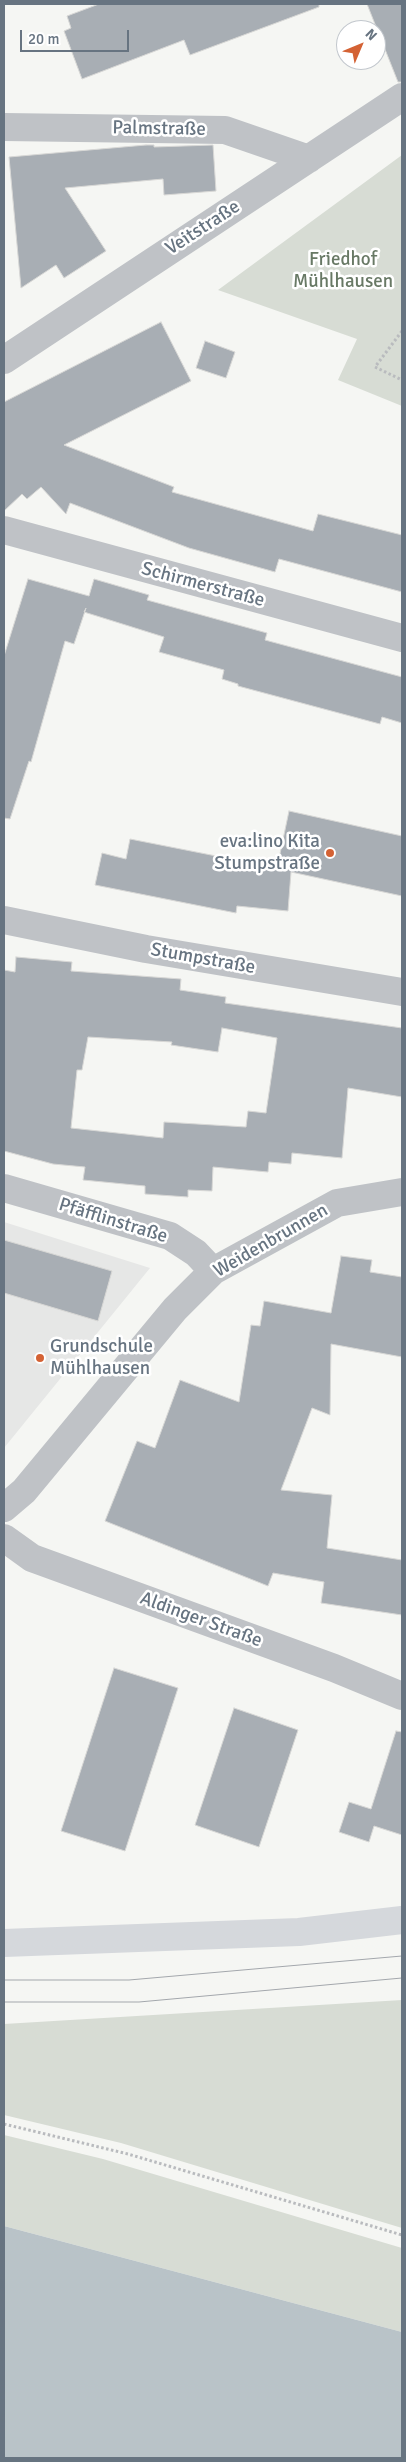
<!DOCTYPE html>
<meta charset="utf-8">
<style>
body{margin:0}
#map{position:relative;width:406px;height:2462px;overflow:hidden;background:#f5f6f3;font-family:Signika,sans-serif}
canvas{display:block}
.frame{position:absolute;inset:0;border:5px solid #677481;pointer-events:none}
.north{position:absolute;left:336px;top:20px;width:50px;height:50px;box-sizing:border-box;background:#fff;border:1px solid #c2c7cd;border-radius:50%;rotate:45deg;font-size:14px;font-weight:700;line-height:20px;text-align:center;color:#677481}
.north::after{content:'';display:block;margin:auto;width:18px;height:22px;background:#d46234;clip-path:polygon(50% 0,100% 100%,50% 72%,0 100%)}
.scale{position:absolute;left:20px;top:30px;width:109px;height:22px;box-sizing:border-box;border:2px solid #677481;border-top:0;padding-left:6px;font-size:15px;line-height:18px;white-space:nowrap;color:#677481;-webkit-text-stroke:4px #fff;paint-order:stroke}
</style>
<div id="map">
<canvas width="406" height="2462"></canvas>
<div class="frame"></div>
<div class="north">N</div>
<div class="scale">20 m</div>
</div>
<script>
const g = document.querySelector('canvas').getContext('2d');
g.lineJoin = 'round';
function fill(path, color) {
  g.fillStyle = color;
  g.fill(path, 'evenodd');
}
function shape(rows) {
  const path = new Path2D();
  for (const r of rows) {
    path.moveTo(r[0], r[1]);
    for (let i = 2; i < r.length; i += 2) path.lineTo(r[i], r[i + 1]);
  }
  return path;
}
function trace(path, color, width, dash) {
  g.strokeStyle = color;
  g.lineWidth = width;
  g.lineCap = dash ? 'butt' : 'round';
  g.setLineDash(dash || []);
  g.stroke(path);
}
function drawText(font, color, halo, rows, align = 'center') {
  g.font = font + ' Signika,sans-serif';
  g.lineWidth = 5;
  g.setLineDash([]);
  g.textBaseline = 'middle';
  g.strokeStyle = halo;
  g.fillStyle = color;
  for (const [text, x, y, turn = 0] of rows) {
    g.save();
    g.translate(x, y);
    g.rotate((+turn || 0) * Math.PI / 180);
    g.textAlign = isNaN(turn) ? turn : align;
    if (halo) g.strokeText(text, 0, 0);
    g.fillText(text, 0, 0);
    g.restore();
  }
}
fill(shape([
 [4,1222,150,1268,4,1448]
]), '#e6e7e6');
fill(shape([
 [402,155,402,406,338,380,357,339,218,290],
 [402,2000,402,2228,121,2143,4,2115,4,2024],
 [4,2135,103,2159,402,2248,402,2332,4,2226]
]), '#d7dcd4');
fill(shape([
 [4,2226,402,2332,402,2458,4,2458]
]), '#b9c3c8');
const building = shape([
 [99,4,319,4,319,7,190,55,184,40,82,79,64,31,71,28,67,16,99,4],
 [367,4,402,4,402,82,398,82,367,4],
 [146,145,154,145,154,147,213,145,216,191,164,195,163,179,65,188,106,251,64,278,56,265,21,288,9,157,146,145],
 [161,322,191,381,64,445,174,487,172,492,313,531,318,514,402,535,402,592,279,559,275,572,189,548,70,503,66,514,41,487,27,499,22,494,4,511,4,402,161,322],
 [205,341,235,352,226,378,196,368,205,341],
 [28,579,89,596,94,579,149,595,147,600,267,633,265,640,402,677,402,723,382,717,380,724,238,686,238,684,222,679,224,670,159,652,164,637,84,612,86,608,74,644,65,641,31,762,29,761,10,819,4,818,4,656,28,579],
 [289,811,402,836,402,896,291,872,288,911,237,906,236,913,95,885,102,853,126,859,130,839,277,868,289,811],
 [16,957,72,962,71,971,181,979,180,990,226,997,225,1003,402,1028,402,1097,348,1088,342,1158,292,1153,291,1164,269,1162,268,1172,213,1167,212,1191,188,1190,188,1197,145,1194,145,1186,83,1180,85,1167,53,1164,4,1151,4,970,15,972,16,957],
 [222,1028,277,1038,266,1113,248,1111,246,1127,164,1122,163,1138,71,1128,77,1070,82,1070,88,1037,172,1042,171,1045,218,1052,222,1028],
 [4,1240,112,1271,98,1321,4,1293,4,1240],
 [341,1256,372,1260,370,1272,402,1277,402,1357,331,1344,330,1415,312,1408,281,1490,332,1495,327,1548,402,1560,402,1615,321,1603,324,1582,273,1573,268,1586,105,1521,137,1441,155,1448,180,1380,239,1402,251,1325,260,1326,264,1301,331,1313,341,1256],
 [114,1668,178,1688,125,1851,61,1831,114,1668],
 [234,1708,298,1730,259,1847,195,1825,234,1708],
 [396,1731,402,1732,402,1835,374,1826,369,1842,339,1832,349,1802,371,1809,396,1731]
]);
fill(building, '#a8aeb4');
trace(building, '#d7d7d5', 1);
trace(shape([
 [402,331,375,367,402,380],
 [4,2124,128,2154,402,2235]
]), '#b9bbbe', 3, [2.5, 2.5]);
trace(shape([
 [4,127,225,130,309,159],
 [4,360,402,97],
 [4,530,402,638],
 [4,920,146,949,402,992],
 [4,1188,170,1236,196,1253,213,1271],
 [4,1508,24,1491,175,1309,213,1271,337,1203,402,1192],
 [4,1538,32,1558,334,1668,402,1696]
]), '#bfc2c6', 28);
trace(shape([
 [4,1943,299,1932,402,1920]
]), '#d5d8dc', 28);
trace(shape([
 [4,1980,129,1980,402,1956],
 [4,2002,139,2002,402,1978]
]), '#a3a7ac', 1);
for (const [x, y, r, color] of [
 [330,853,5,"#d46234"],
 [40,1358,5,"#d46234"]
]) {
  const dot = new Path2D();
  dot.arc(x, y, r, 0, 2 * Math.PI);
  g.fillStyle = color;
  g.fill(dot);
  trace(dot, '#fff', 2);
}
drawText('19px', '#677481', '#fff', [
 ["Palmstraße",159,129,1],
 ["Veitstraße",203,228,-33],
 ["Schirmerstraße",203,585,15],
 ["Stumpstraße",203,959,10],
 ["Pfäfflinstraße",113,1221,17],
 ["Weidenbrunnen",271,1241,-30],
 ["Aldinger Straße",201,1620,20]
]);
drawText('19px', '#687965', '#fff', [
 ["Friedhof",343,260],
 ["Mühlhausen",343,282]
]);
drawText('19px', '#677481', '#fff', [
 ["eva:lino Kita",320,842],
 ["Stumpstraße",320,864],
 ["Grundschule",50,1347,"left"],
 ["Mühlhausen",50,1369,"left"]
], 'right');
</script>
